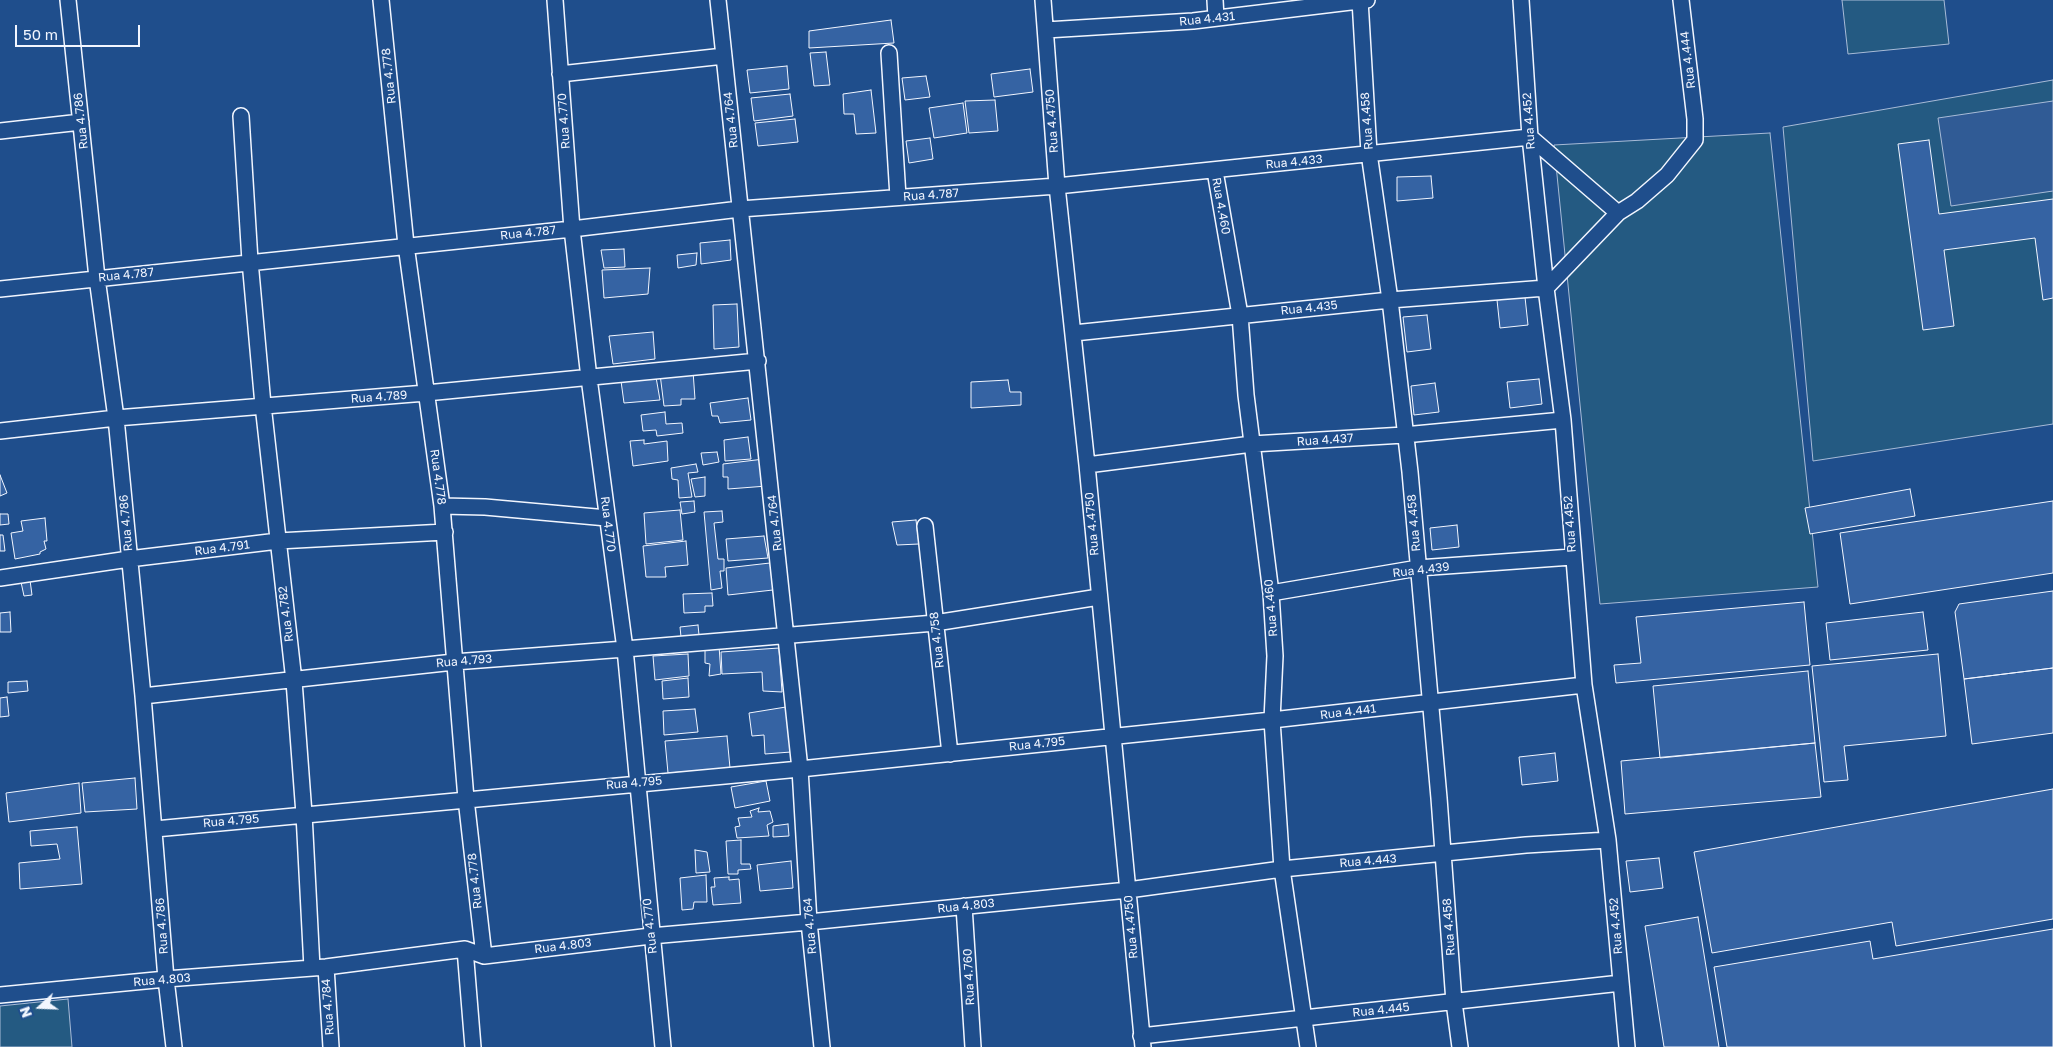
<!DOCTYPE html>
<style>
body{margin:0}
#map{position:relative;width:2053px;height:1047px;overflow:hidden;background:#1f4e8c;font-family:"Golos Text",sans-serif}
canvas{display:block}
.north{position:absolute;left:15px;top:982px;width:50px;height:50px;-webkit-text-stroke:4px #1f4e8c;paint-order:stroke;rotate:250deg;font-size:14px;font-weight:700;line-height:20px;text-align:center;color:#f2f6ff}
.north::after{content:'';display:block;margin:auto;width:18px;height:22px;background:#f2f6ff;clip-path:polygon(50% 0,100% 100%,50% 72%,0 100%)}
.scale{position:absolute;left:15px;top:25px;width:125px;height:22px;box-sizing:border-box;border:2px solid #f2f6ff;border-top:0;padding-left:6px;font-size:15px;line-height:18px;white-space:nowrap;color:#f2f6ff;-webkit-text-stroke:4px #1f4e8c;paint-order:stroke}
</style>
<div id="map">
<canvas width="2053" height="1047"></canvas>
<div class="north">N</div>
<div class="scale">50 m</div>
</div>
<script>
const g = document.querySelector('canvas').getContext('2d');
g.lineJoin = 'round';
function fill(path, color) {
  g.fillStyle = color;
  g.fill(path, 'evenodd');
}
function shape(rows) {
  const path = new Path2D();
  for (const r of rows) {
    path.moveTo(r[0], r[1]);
    for (let i = 2; i < r.length; i += 2) path.lineTo(r[i], r[i + 1]);
  }
  return path;
}
function trace(path, color, width, dash) {
  g.strokeStyle = color;
  g.lineWidth = width;
  g.lineCap = dash ? 'butt' : 'round';
  g.setLineDash(dash || []);
  g.stroke(path);
}
function drawText(font, color, halo, rows, align = 'center') {
  g.font = font + ' "Golos Text",sans-serif';
  g.lineWidth = 4;
  g.setLineDash([]);
  g.textBaseline = 'middle';
  g.strokeStyle = halo;
  g.fillStyle = color;
  for (const [text, x, y, turn = 0] of rows) {
    g.save();
    g.translate(x, y);
    g.rotate((+turn || 0) * Math.PI / 180);
    g.textAlign = isNaN(turn) ? turn : align;
    if (halo) g.strokeText(text, 0, 0);
    g.fillText(text, 0, 0);
    g.restore();
  }
}
const green = shape([
 [1842,0,1944,0,1949,44,1848,54,1842,0],
 [2053,80,2053,424,1813,461,1783,127,2053,80],
 [1770,133,1818,587,1600,604,1554,145,1770,133],
 [68,999,72,1047,0,1047,0,1006,68,999]
]);
fill(green, '#245a82');
trace(green, '#a8bbd7', 1);
const parking = shape([
 [2053,101,2053,191,1951,206,1938,118,2053,101]
]);
fill(parking, '#305b95');
trace(parking, '#a8bbd7', 1);
const building = shape([
 [891,20,894,43,809,48,809,31,891,20],
 [826,52,830,85,814,86,810,53,826,52],
 [787,66,789,89,750,93,747,70,787,66],
 [1030,69,1033,92,994,97,991,74,1030,69],
 [926,76,930,97,905,100,902,78,926,76],
 [871,90,876,133,856,134,854,114,844,114,843,94,871,90],
 [790,94,793,116,754,121,751,98,790,94],
 [995,100,998,131,969,133,965,101,995,100],
 [963,103,967,133,934,138,929,108,963,103],
 [795,119,798,142,758,146,755,123,795,119],
 [930,138,933,159,909,163,906,141,930,138],
 [1929,140,1939,214,2053,199,2053,298,2043,300,2035,238,1944,250,1954,326,1923,330,1898,144,1929,140],
 [1431,176,1433,198,1397,201,1397,177,1431,176],
 [730,240,731,260,701,264,700,243,730,240],
 [624,249,625,267,604,268,601,250,624,249],
 [697,253,696,265,678,268,677,255,697,253],
 [650,268,648,294,604,298,602,270,650,268],
 [1525,297,1528,325,1500,328,1497,300,1525,297],
 [737,304,739,347,714,349,713,305,737,304],
 [1427,315,1431,349,1407,352,1403,317,1427,315],
 [653,332,655,359,613,364,609,336,653,332],
 [693,371,695,399,681,399,681,405,664,406,660,374,693,371],
 [656,377,660,400,624,403,621,381,656,377],
 [1539,379,1542,404,1510,408,1507,382,1539,379],
 [1008,380,1010,392,1021,392,1021,405,971,408,971,382,1008,380],
 [1435,383,1439,412,1414,415,1411,386,1435,383],
 [748,398,751,420,720,423,718,416,712,416,710,403,748,398],
 [665,412,666,424,682,423,683,433,657,436,656,430,643,431,641,415,665,412],
 [748,437,751,459,725,461,724,440,748,437],
 [644,440,644,444,667,441,668,461,633,466,630,441,644,440],
 [717,452,719,462,703,465,701,453,717,452],
 [764,459,767,486,728,489,728,477,723,477,723,464,764,459],
 [696,464,698,472,688,473,692,497,679,498,678,480,672,479,671,468,696,464],
 [0,475,7,493,0,496,0,475],
 [705,477,705,496,695,497,691,479,705,477],
 [1910,489,1915,516,1810,534,1805,508,1910,489],
 [694,501,695,512,682,514,680,502,694,501],
 [2053,501,2053,573,1850,604,1840,533,2053,501],
 [680,510,683,540,646,544,644,513,680,510],
 [722,511,723,522,714,523,718,559,724,559,724,571,720,571,722,588,711,590,704,512,722,511],
 [0,514,8,514,9,524,0,525,0,514],
 [45,518,47,541,44,541,46,549,40,552,40,554,15,559,11,533,23,531,21,521,45,518],
 [916,520,919,544,897,545,892,522,916,520],
 [1457,525,1459,547,1432,550,1430,528,1457,525],
 [0,535,3,535,5,551,0,551,0,535],
 [764,536,768,558,728,561,726,539,764,536],
 [686,541,688,565,665,567,666,577,646,577,643,546,686,541],
 [770,563,773,590,728,595,726,568,770,563],
 [30,580,32,595,24,596,21,582,30,580],
 [2053,591,2053,668,1964,679,1955,612,1959,604,2053,591],
 [712,593,713,606,705,606,705,612,684,613,683,594,712,593],
 [1804,602,1810,665,1616,683,1614,665,1641,663,1636,617,1804,602],
 [10,612,11,632,0,632,0,613,10,612],
 [1923,612,1928,650,1830,660,1826,623,1923,612],
 [698,625,699,635,681,637,680,627,698,625],
 [719,646,721,674,709,676,710,664,705,663,705,647,719,646],
 [779,648,782,692,763,691,762,672,722,674,721,652,779,648],
 [688,654,689,676,655,680,653,656,688,654],
 [1938,654,1946,736,1844,746,1848,780,1824,782,1812,666,1938,654],
 [2053,668,2053,733,1972,744,1964,679,2053,668],
 [1808,671,1815,743,1660,758,1653,686,1808,671],
 [688,678,689,697,663,699,662,681,688,678],
 [27,681,28,691,8,693,8,682,27,681],
 [7,697,9,716,0,717,0,698,7,697],
 [786,707,791,752,765,754,764,735,752,736,749,713,786,707],
 [695,709,698,732,664,735,663,711,695,709],
 [727,736,730,768,668,773,665,741,727,736],
 [1815,743,1821,797,1625,814,1621,761,1815,743],
 [1555,753,1558,781,1522,785,1519,757,1555,753],
 [135,778,137,809,85,812,82,783,135,778],
 [766,781,770,801,735,808,731,787,766,781],
 [79,783,81,813,9,822,6,793,79,783],
 [2053,789,2053,919,1896,946,1892,922,1712,953,1694,852,2053,789],
 [759,808,758,812,770,811,773,822,767,825,769,836,737,838,735,827,740,826,738,818,752,817,750,811,759,808],
 [788,824,789,836,773,837,773,826,788,824],
 [77,827,82,884,20,889,19,863,60,859,57,844,31,846,30,831,77,827],
 [741,840,741,864,750,864,751,869,738,870,738,874,728,874,726,841,741,840],
 [695,850,707,852,710,872,696,873,695,850],
 [1659,858,1663,888,1630,892,1626,861,1659,858],
 [791,861,793,888,760,891,757,865,791,861],
 [706,875,707,902,694,902,693,909,682,910,680,878,706,875],
 [729,877,729,880,739,879,741,903,713,905,711,887,715,887,714,878,729,877],
 [1698,917,1719,1047,1664,1047,1645,926,1698,917],
 [2053,929,2053,1047,1727,1047,1714,967,1870,941,1873,959,2053,929]
]);
fill(building, '#3563a3');
trace(building, '#f2f6ff', 1);
const street = shape([
 [68,0,97,278,116,418,143,696,166,979,174,1047],
 [381,0,406,245,442,506,466,799,484,956],
 [555,0,572,229,589,378,625,649,663,1047],
 [718,0,800,769,809,922,822,1047],
 [1043,0,1057,186,1087,465,1143,1047],
 [1215,0,1216,18],
 [1360,0,1369,153,1390,300,1410,472,1439,798,1454,1002,1460,1047],
 [1521,0,1530,137,1546,288,1563,420,1584,685,1608,840,1627,1047],
 [1046,30,1193,21,1367,0],
 [889,53,898,197],
 [560,74,724,56],
 [241,116,250,261,263,405,294,681,304,814,312,968],
 [0,131,81,122],
 [1215,171,1240,315,1246,395,1271,593,1275,656,1272,720,1282,869,1308,1047],
 [0,289,572,229,740,209,1057,186,1530,137,1618,213,1637,201,1667,175,1695,140,1695,119,1681,0],
 [1074,333,1390,300,1546,288,1618,213],
 [0,431,116,418,426,393,758,361],
 [1087,465,1252,444,1404,435,1563,420],
 [442,506,485,507,607,518],
 [925,526,950,754],
 [0,578,129,559,278,541,445,532],
 [1271,593,1418,568,1572,557],
 [143,696,454,662,625,649,935,623,1099,597],
 [155,829,800,769,1272,720,1584,685],
 [964,906,973,1047],
 [465,949,473,1047],
 [326,967,331,1047],
 [0,995,166,979,326,967,465,949,484,956,651,936,809,922,1128,890,1282,869,1526,845,1608,840],
 [1141,1036,1621,983]
]);
trace(street, '#f2f6ff', 18);
trace(street, '#1f4e8c', 15);
drawText('12px', '#f2f6ff', '#1f4e8c', [
 ["Rua 4.431",1207,19,-6],
 ["Rua 4.444",1688,60,-97],
 ["Rua 4.778",389,76,-96],
 ["Rua 4.764",731,120,-96],
 ["Rua 4.786",81,121,-96],
 ["Rua 4.770",564,121,-94],
 ["Rua 4.4750",1052,121,-94],
 ["Rua 4.458",1367,121,-94],
 ["Rua 4.452",1529,121,-94],
 ["Rua 4.433",1294,162,-6],
 ["Rua 4.787",931,195,-4],
 ["Rua 4.460",1221,206,80],
 ["Rua 4.787",528,233,-6],
 ["Rua 4.787",126,275,-6],
 ["Rua 4.435",1309,308,-6],
 ["Rua 4.789",379,397,-4],
 ["Rua 4.437",1325,440,-4],
 ["Rua 4.778",438,477,82],
 ["Rua 4.786",126,523,-95],
 ["Rua 4.764",775,523,-96],
 ["Rua 4.458",1414,523,-95],
 ["Rua 4.770",608,524,83],
 ["Rua 4.4750",1092,524,-95],
 ["Rua 4.452",1570,524,-94],
 ["Rua 4.791",222,548,-7],
 ["Rua 4.439",1421,570,-7],
 ["Rua 4.460",1271,608,-95],
 ["Rua 4.782",286,614,-97],
 ["Rua 4.758",937,640,-96],
 ["Rua 4.793",464,661,-5],
 ["Rua 4.441",1348,712,-7],
 ["Rua 4.795",1037,744,-6],
 ["Rua 4.795",634,783,-5],
 ["Rua 4.795",231,821,-5],
 ["Rua 4.443",1368,861,-5],
 ["Rua 4.778",475,881,-96],
 ["Rua 4.803",966,906,-6],
 ["Rua 4.786",162,926,-94],
 ["Rua 4.770",650,926,-96],
 ["Rua 4.764",810,926,-95],
 ["Rua 4.452",1616,926,-95],
 ["Rua 4.4750",1131,927,-95],
 ["Rua 4.458",1449,927,-94],
 ["Rua 4.803",563,946,-7],
 ["Rua 4.760",969,977,-93],
 ["Rua 4.803",162,980,-5],
 ["Rua 4.784",328,1007,-94],
 ["Rua 4.445",1381,1010,-6]
]);
</script>
